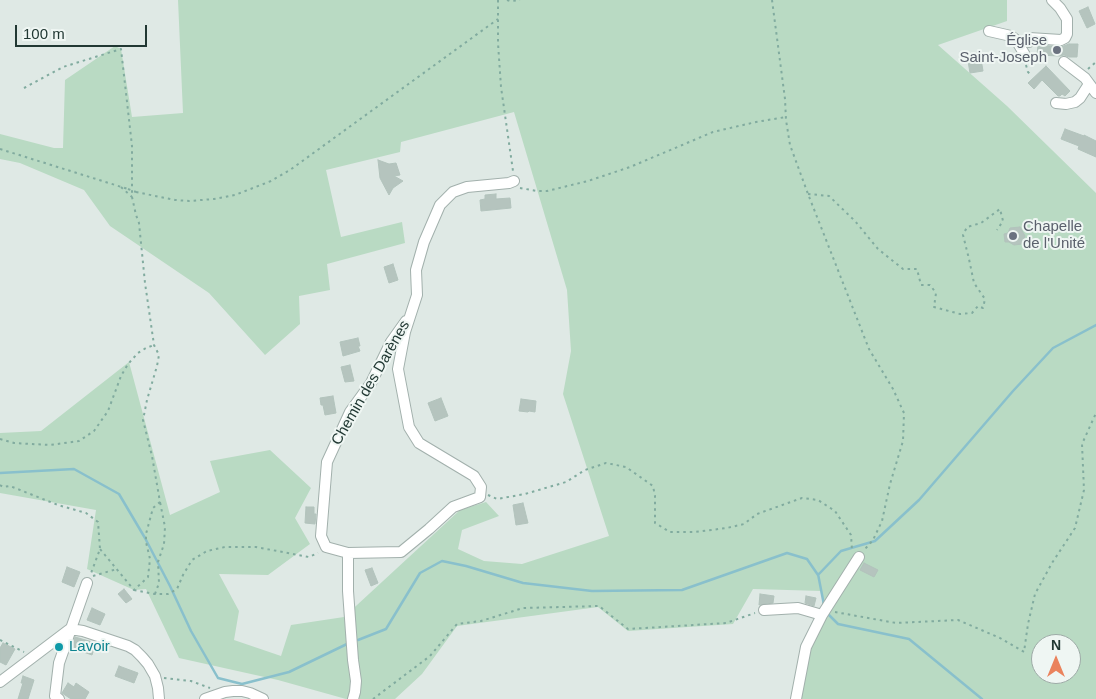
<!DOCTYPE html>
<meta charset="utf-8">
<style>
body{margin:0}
#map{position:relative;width:1096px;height:699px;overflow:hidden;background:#dfe9e5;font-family:Helvetica,sans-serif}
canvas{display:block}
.north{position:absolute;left:1031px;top:634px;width:50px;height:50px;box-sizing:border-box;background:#eff6f3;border:1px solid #9daaa6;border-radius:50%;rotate:0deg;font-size:14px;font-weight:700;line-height:20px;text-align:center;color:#213833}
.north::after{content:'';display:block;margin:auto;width:18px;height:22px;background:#ea835d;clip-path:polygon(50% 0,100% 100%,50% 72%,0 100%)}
.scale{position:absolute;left:15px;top:25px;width:132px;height:22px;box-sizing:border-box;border:2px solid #213833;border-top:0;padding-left:6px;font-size:15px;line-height:18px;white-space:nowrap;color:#213833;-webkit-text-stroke:4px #eff6f3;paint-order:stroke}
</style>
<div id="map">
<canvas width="1096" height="699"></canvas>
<div class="north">N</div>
<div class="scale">100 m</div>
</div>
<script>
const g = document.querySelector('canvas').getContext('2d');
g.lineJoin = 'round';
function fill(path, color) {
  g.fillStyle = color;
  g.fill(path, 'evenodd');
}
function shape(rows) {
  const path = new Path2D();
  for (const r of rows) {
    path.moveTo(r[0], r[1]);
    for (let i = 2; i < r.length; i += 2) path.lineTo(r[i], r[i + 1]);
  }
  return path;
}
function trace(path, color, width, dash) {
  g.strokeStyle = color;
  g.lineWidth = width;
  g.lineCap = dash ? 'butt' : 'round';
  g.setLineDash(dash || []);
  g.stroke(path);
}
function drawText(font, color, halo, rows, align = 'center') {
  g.font = font + ' Helvetica,sans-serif';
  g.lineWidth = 4;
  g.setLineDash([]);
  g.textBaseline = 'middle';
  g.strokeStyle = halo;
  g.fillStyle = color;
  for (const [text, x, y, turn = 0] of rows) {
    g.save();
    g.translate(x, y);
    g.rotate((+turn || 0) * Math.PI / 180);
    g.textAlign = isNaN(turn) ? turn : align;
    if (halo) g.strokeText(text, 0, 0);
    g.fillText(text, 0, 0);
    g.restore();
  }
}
fill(shape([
 [178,0,1007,0,1007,21,938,45,1007,106,1096,193,1096,699,801,699,814,632,822,615,822,591,753,589,733,624,628,631,598,607,457,626,422,674,395,699,346,699,278,680,179,658,146,589,134,590,87,569,96,510,0,493,0,433,41,431,129,362,170,515,220,492,210,461,270,450,311,488,295,518,310,544,268,575,219,574,239,611,234,640,281,656,291,625,344,617,460,510,486,502,499,516,462,530,458,549,484,561,522,564,609,536,563,394,571,351,567,290,514,112,401,142,400,152,326,170,341,237,402,222,405,243,327,264,330,290,299,296,300,324,265,355,209,293,110,226,84,190,20,163,0,159,0,134,54,148,63,148,65,80,115,46,121,49,132,117,183,113],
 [1041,644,1071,644,1071,674,1041,674]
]), '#b9dac3');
trace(shape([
 [0,473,74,469,119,494,145,538,170,586,191,631,218,678,242,684,289,672,347,644],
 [818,574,824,605],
 [826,612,838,624,909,639,982,699],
 [358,640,386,629,420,573,442,561,466,566,523,583,592,591,682,590,787,553,807,559,818,575,841,551,875,541,919,500,1013,391,1053,348,1096,325]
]), '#89c0cc', 2.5);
const building = shape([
 [1088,7,1095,24,1087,28,1079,11,1088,7],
 [1069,44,1078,44,1077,57,1069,57,1064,55,1060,56,1037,55,1038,45,1061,47,1069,44],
 [980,53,983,71,970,73,968,61,971,61,970,54,980,53],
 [1046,66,1070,91,1065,96,1062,94,1060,96,1058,96,1042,80,1034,89,1028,83,1046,66],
 [1065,129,1084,136,1084,135,1096,141,1096,157,1078,149,1079,146,1061,139,1065,129],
 [378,160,389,164,396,163,400,175,394,176,403,181,393,188,389,195,380,178,378,160],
 [496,194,496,199,510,198,511,208,481,211,480,200,485,199,485,195,496,194],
 [1020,227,1025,236,1022,244,1014,245,1009,242,1005,242,1004,234,1008,233,1010,228,1020,227],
 [393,264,398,280,389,283,384,267,393,264],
 [358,338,360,346,358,346,360,351,343,356,340,342,358,338],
 [350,365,354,381,345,382,341,367,350,365],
 [333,396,336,413,325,415,323,405,321,405,320,398,333,396],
 [441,398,448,416,435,421,428,403,441,398],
 [521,399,536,401,535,412,529,411,528,412,519,411,521,399],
 [523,503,528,523,516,525,513,505,523,503],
 [306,507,314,507,314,514,316,514,315,524,305,523,306,507],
 [864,563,878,570,874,577,860,570,864,563],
 [67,567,80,572,74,587,62,582,67,567],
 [372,568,378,583,371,586,365,570,372,568],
 [124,589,132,599,126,603,118,594,124,589],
 [760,594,774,596,773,603,759,605,760,594],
 [806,596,816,598,814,606,805,603,806,596],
 [92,608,105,614,100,625,87,620,92,608],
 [75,637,96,643,92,655,72,648,75,637],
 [3,643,15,649,6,665,0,662,0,648,3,643],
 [119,666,138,673,134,683,115,676,119,666],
 [23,676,34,680,28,699,18,699,23,683,21,683,23,676],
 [68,683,74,687,76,683,89,692,85,699,71,699,62,693,68,683]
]);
fill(building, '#b5c4be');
trace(building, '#b2c3bc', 1);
const minor = shape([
 [989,31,1011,36,1016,40,1025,55],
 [1029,42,1029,38,1061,40,1065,38,1067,34,1067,19,1060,8,1052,0],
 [1064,62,1085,78,1096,93],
 [1056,103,1066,104,1075,102,1080,98,1089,84],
 [348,553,326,547,321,536,327,462,350,412,371,383,391,342,406,321],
 [764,610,798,608,822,615],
 [0,682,70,629,83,631,128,646,135,650,142,657,148,664,155,676,158,688,159,699],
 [59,699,55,696,59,663,87,583],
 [205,699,225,692,233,691,242,691,250,693,263,699],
 [353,699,355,692,356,681,353,660,348,591,348,553,401,552,429,529,453,507,480,497,481,487,474,476,419,443,409,427,398,369,405,332,417,295,416,270,424,242,440,205,453,192,467,187,509,183,514,181],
 [796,699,806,647,822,615,859,557]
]);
trace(minor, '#a2b0ac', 12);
trace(shape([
 [498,0,498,43,501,87,513,171],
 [507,0,510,1,520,0],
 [772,0,785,99,786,120,790,145,808,194,869,349,893,389,904,413,903,441,890,484,882,521,873,540,865,549],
 [1032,62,1034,64,1037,61,1034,56],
 [1026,65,1028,72,1032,76],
 [1088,69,1096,62],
 [24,88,63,67,121,49,132,146,132,197,136,215,139,223,145,283,154,345,159,355,157,366,147,400,143,420,152,456,160,502,153,508,146,534,146,542,150,559,148,577,134,590,100,549],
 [0,149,128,189],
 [121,187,132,197],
 [520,188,537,191,547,191,588,181,630,167,713,132,756,122,786,117],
 [136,192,175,200,189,201,214,199,235,195,271,181,290,170,498,19],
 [808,194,829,196,855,221,878,249,903,269,917,269,921,285,930,285,936,293,934,307,960,314,972,313,978,306,983,308,985,299,974,283,969,259,963,235,967,227,981,223,1000,209,1003,221,997,230],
 [0,439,14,443,50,445,79,441,94,431,108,411,121,376,128,364,138,353,146,348,154,345],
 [0,485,3,487,10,486,58,505,86,513,98,522,100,549,90,576],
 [488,495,497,499,525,494,566,482,585,470,606,463,626,467,653,486,655,496,655,523,670,532,695,532,727,528,744,524,757,514,802,498,818,500,835,511,851,535,852,550],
 [93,576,117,569],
 [134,590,155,594,168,594,177,589,183,575,192,560,207,551,225,547,256,547,309,557,318,553],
 [155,594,159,583,158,562,164,544,165,527,160,502],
 [835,612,896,623,958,620,1000,638,1024,652,1028,624,1035,594,1052,563,1075,528,1084,490,1082,444,1096,413],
 [0,640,24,652],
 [164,678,191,681,210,688],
 [373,699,430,656,457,624,481,621,523,608,599,606,628,629,726,623,755,613]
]), '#81ab9f', 2, [2.5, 4]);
trace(minor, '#fff', 10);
trace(shape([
 [128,189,136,192]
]), '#81ab9f', 2, [2.5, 4]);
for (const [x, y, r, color] of [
 [1057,50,5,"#6b7280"],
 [1013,236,5,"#6b7280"],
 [59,647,5,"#0f9aa8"]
]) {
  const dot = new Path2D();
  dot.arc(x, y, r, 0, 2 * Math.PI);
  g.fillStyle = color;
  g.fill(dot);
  trace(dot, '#eff6f3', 2);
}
drawText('15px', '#5b616d', '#eff6f3', [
 ["Église",1047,41],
 ["Saint-Joseph",1047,58],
 ["Chapelle",1023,227,"left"],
 ["de l'Unité",1023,244,"left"]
], 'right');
drawText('15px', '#213833', '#eff6f3', [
 ["Chemin des Darènes",371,383,-60]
]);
drawText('15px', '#0d838f', '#eff6f3', [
 ["Lavoir",69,647]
], 'left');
</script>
